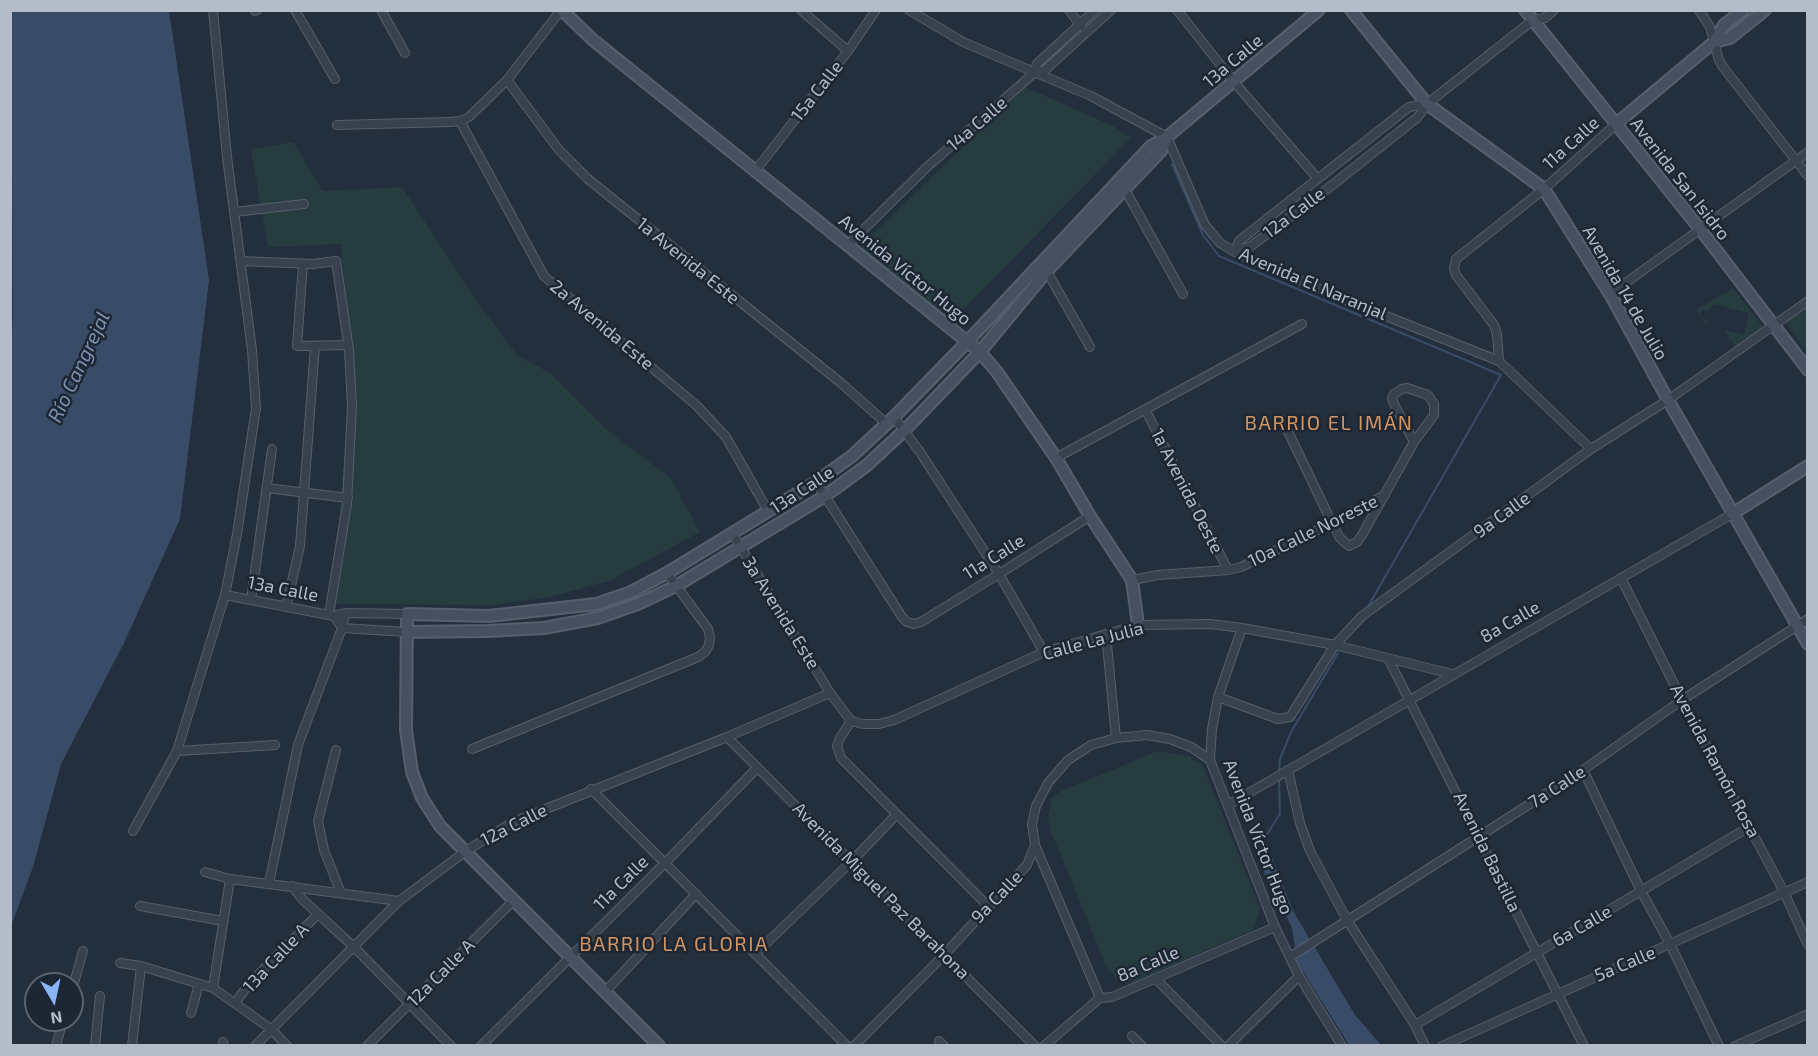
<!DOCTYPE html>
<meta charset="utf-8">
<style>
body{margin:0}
#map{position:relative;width:1818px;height:1056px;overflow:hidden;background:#242f3e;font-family:"Exo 2",sans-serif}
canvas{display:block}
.frame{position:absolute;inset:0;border:12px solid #b4bcc9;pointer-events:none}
.north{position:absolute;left:24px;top:972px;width:60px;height:60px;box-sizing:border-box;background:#1d2633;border:2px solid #59626f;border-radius:50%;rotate:171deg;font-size:16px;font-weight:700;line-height:24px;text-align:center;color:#b4bcc9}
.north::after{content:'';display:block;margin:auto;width:21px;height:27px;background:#8ab4f8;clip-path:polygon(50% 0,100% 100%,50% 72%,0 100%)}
</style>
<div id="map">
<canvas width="1818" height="1056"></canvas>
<div class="frame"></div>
<div class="north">N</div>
</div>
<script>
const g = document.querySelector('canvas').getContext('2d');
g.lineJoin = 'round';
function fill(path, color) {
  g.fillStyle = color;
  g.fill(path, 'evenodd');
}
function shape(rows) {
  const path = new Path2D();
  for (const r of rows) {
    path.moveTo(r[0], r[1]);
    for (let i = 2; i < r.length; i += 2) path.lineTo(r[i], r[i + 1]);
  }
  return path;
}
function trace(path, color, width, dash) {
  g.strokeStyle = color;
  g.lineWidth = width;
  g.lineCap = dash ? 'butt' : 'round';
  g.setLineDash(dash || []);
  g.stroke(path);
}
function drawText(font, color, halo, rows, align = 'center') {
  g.font = font + ' "Exo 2",sans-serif';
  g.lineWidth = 5;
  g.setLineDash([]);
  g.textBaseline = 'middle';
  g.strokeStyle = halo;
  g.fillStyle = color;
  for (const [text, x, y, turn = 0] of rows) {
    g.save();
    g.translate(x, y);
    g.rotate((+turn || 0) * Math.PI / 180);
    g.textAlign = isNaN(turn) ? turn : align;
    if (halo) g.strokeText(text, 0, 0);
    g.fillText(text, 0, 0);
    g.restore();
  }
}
fill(shape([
 [1025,87,1113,126,1131,138,951,322,858,248],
 [293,142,323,191,402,187,481,307,517,355,550,373,605,428,671,478,700,532,609,581,550,597,494,605,333,604,347,417,345,313,341,244,268,247,251,149],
 [1733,288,1764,328,1735,346,1724,330,1744,335,1749,313,1713,304,1711,308,1709,308,1708,311,1703,310,1700,313,1701,317,1708,322,1707,326,1696,310],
 [1807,308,1807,307,1807,352,1786,323],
 [1158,751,1190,757,1203,766,1260,908,1256,923,1251,931,1138,980,1127,981,1116,977,1107,968,1050,829,1048,816,1052,798,1061,791]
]), '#263c3f');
fill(shape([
 [11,10,169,11,209,280,180,519,124,643,61,764,33,867,11,926,10,372,13,315],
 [1260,845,1271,855,1293,911,1355,1015,1381,1045,1349,1045,1297,962,1292,928,1278,899,1265,877]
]), '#394c67');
trace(shape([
 [1172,164,1203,235,1219,256,1501,375,1366,610],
 [1279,773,1280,759,1291,732,1338,653],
 [1260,845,1280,814,1279,778]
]), '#394c67', 2);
const street = shape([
 [295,10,335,79],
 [381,10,405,53],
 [801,10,848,51],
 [909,10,963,42,1091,96,1167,137,1205,225,1220,243,1235,252,1341,298,1499,361,1591,449],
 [1069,10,1081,26],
 [1177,10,1234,82,1318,179],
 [1699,10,1710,27,1719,60,1723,67,1808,176],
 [255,11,257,10],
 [1034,73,1037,64,1095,10],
 [507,80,559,150,588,179,841,383,887,424],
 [460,121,544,276,697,406,726,437,768,511],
 [337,125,450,122,460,121,469,117,507,80,561,10],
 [756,170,848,51,876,10],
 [1123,186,1183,294],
 [234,212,304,204],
 [848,245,926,168,1034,73,1045,70,1111,10],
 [1235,252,1251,246,1326,190,1418,117,1427,104,1533,20,1545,18,1554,10],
 [1235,252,1239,241,1409,107,1427,104],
 [241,261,313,264,336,261,349,350,352,406,347,504,329,615],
 [303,264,297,346,348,345],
 [1045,268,1090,347],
 [1610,294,1808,152],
 [1499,361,1497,334,1494,325,1456,275,1454,269,1456,259,1544,189,1616,124],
 [1146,411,1228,570],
 [894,417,920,452,999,574,1041,647],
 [1282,419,1332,523,1340,538,1349,546,1357,542,1362,535,1414,442,1434,415,1434,404,1428,395,1407,388,1402,389,1394,394,1392,398,1394,404,1414,442],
 [1056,458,1302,324],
 [816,482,902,617,907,622,914,624,921,622,999,574,1090,516],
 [267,488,348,498],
 [732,533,830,693,851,721,863,724,879,724,894,720,1044,652,1138,625,1210,624,1242,628,1335,645,1452,674],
 [1621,578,1682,700,1784,892,1808,945],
 [1132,580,1158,575,1228,570,1241,567,1332,523,1385,495],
 [225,595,334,616,345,613,407,614],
 [251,600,272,449],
 [286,607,300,546,315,346],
 [334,616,342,628,407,632],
 [1242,628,1218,697,1212,729,1210,760,1275,927,1299,976,1342,1046],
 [1106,634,1116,738],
 [1388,658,1584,1046],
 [1218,697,1278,719,1290,717,1335,645,1362,616,1591,449,1668,400,1808,301],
 [851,721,840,738,837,746,841,758,988,906],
 [727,737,1035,1046],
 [472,749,698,657,705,652,709,645,710,637,708,629,667,573],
 [336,750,318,821,324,850,341,893],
 [177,751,275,745],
 [1288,770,1300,823,1310,851,1347,920,1415,1025,1425,1046],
 [1583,770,1641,891,1670,944,1719,1046],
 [591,789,847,1046],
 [1228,805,1732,514],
 [133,831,177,751,225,595,237,534,256,408,252,350,227,157,213,10],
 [1035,845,1100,998],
 [205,872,230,879,399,901],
 [269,883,298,745,342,628,345,613],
 [292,886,302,899,354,947,451,1046],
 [140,906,223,921],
 [755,954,851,862,896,815],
 [1290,957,1583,770,1682,700,1808,619],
 [120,963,141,966,213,988,271,1029,287,1046],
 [1156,979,1222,1046],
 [213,988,230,879],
 [72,990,83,951],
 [605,992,696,894],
 [235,1003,249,984,318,914],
 [191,1013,199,984],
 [1415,1025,1749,827],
 [1132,1036,1142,1046],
 [939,1041,944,1046],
 [223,1042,224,1046],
 [56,1046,63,1020],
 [95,1046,100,996],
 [132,1046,141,966],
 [255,1046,399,901,466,851,513,822,727,737,830,693],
 [367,1046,514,900],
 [481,1046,665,863,757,768],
 [854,1046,944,955,1027,865,1035,845,1032,824,1036,806,1048,783,1068,760,1091,745,1116,738,1147,735,1170,739,1191,747,1210,760],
 [1044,1046,1100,998,1112,997,1275,927],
 [1228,1046,1299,976],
 [1442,1046,1808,882],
 [1735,1046,1808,1014]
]);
const secondary = shape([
 [562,10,593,40,980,352,997,372,1056,458,1090,516,1132,580,1138,625],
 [1351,10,1427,104,1544,189,1610,294,1668,400,1808,644],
 [1525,10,1700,229,1808,370],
 [1714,42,1730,38,1765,10],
 [1616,124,1714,42,1724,25,1743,10],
 [1732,514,1808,466],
 [407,632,487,631,544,628,598,618,638,604,676,586,825,496,866,466,905,430,980,352,1047,271,1161,151,1167,137],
 [659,1046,440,826,422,798,412,772,406,730,407,614,489,616,596,604,631,592,667,573,816,482,852,456,894,417,967,342,1151,146,1167,137,1319,10]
]);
trace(street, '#565f6c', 10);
trace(secondary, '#565f6c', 14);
trace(street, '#38414e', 8);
trace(secondary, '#465061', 10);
drawText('18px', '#b4bcc9', '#1d2633', [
 ["13a Calle",1233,61,-40],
 ["15a Calle",817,91,-52],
 ["14a Calle",977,124,-41],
 ["11a Calle",1571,143,-42],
 ["Avenida San Isidro",1680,179,52],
 ["12a Calle",1294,213,-37],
 ["1a Avenida Este",688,261,39],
 ["Avenida Víctor Hugo",905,270,39],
 ["Avenida El Naranjal",1313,284,23],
 ["Avenida 14 de Julio",1625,293,60],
 ["2a Avenida Este",602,325,40],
 ["13a Calle",802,490,-33],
 ["1a Avenida Oeste",1187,491,63],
 ["9a Calle",1502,515,-36],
 ["10a Calle Noreste",1313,531,-26],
 ["11a Calle",994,557,-32],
 ["13a Calle",283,589,11],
 ["3a Avenida Este",781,613,58],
 ["8a Calle",1510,622,-30],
 ["Calle La Julia",1093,641,-15],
 ["Avenida Ramón Rosa",1715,761,62],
 ["7a Calle",1557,787,-33],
 ["12a Calle",514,825,-27],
 ["Avenida Víctor Hugo",1258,837,69],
 ["Avenida Bastilla",1487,852,64],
 ["11a Calle",621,883,-45],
 ["Avenida Miguel Paz Barahona",881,891,45],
 ["9a Calle",997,897,-46],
 ["6a Calle",1582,926,-30],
 ["13a Calle A",276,958,-47],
 ["8a Calle",1148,964,-23],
 ["5a Calle",1625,964,-23],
 ["12a Calle A",441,973,-45]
]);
drawText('italic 20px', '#7c92b1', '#1d2633', [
 ["Río Cangrejal",79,367,-65]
]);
g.letterSpacing = '1.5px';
drawText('20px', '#d59563', '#1d2633', [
 ["BARRIO EL IMÁN",1329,423],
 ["BARRIO LA GLORIA",674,944]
]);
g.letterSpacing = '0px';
</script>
